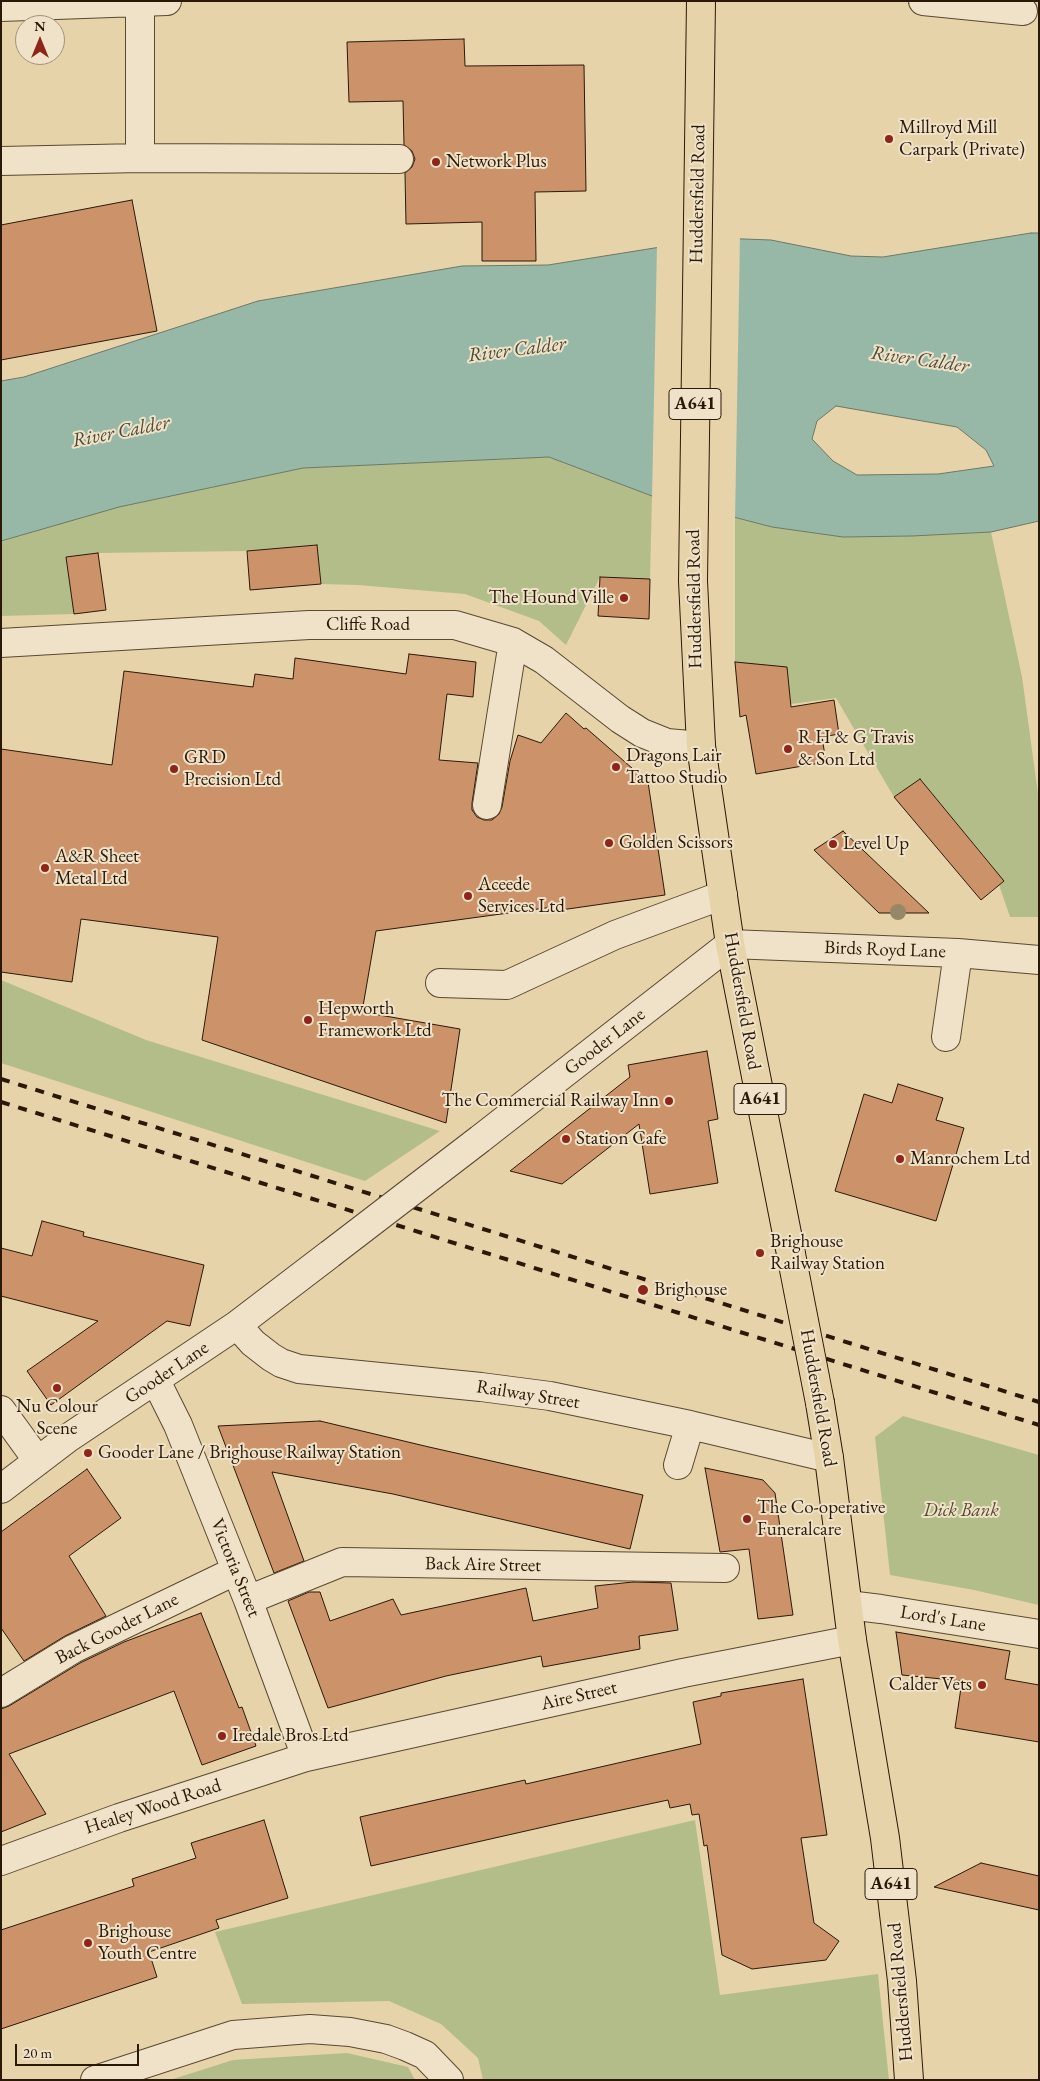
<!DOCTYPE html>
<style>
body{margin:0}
#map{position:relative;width:1040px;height:2081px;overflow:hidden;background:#e6d3aa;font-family:"EB Garamond",serif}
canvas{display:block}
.frame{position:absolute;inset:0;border:2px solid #2b1908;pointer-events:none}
.north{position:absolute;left:15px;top:15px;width:50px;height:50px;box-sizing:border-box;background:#efe2c8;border:1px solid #a1927b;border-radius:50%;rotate:0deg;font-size:14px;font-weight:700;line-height:20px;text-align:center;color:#2b1908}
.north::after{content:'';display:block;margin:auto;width:18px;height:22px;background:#8f2418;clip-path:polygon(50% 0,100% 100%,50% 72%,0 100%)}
.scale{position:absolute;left:15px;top:2044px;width:124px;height:22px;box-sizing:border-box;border:2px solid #2b1908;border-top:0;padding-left:6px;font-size:15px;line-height:18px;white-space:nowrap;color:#2b1908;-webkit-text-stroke:4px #efe2c8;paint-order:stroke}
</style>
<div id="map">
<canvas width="1040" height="2081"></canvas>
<div class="frame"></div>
<div class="north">N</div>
<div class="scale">20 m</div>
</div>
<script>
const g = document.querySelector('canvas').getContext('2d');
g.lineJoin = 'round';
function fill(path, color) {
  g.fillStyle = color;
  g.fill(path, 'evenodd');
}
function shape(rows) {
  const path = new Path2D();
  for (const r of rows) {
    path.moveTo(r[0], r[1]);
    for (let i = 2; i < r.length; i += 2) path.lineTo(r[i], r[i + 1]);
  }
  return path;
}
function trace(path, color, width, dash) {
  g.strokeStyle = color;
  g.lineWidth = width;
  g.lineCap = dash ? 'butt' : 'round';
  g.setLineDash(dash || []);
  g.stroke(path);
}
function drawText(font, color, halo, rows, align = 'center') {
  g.font = font + ' "EB Garamond",serif';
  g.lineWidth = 4;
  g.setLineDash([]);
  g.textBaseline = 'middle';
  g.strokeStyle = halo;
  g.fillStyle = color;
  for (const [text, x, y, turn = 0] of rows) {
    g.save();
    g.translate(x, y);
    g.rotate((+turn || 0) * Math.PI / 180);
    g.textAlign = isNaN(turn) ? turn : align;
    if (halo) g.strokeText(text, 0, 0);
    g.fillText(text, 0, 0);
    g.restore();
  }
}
fill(shape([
 [549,457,652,496,650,579,600,577,566,645,539,621,465,594,358,585,321,584,317,545,247,551,98,553,66,557,74,614,1,616,1,541,54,525,119,507,303,468],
 [735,518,772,527,843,537,912,536,991,532,1022,677,1039,801,1039,917,1010,917,993,867,920,779,894,797,836,698,791,704,787,667,735,663],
 [1,980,146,1040,440,1131,365,1181,1,1063],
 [903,1416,1039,1455,1039,1605,974,1590,890,1575,875,1437],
 [695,1820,720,1995,878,1974,889,2080,483,2080,478,2058,441,2024,389,2001,242,2004,215,1932],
 [347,2053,408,2067,415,2080,170,2080,233,2060]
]), '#b3bd8a');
const water = shape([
 [1031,233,1039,233,1039,521,991,532,912,536,843,537,772,527,652,496,549,457,303,468,119,507,1,541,1,381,24,377,258,301,462,266,548,265,717,238,771,240,851,256,883,257,1031,233],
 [836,406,957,427,986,450,994,466,938,474,857,475,833,461,812,439,817,421,836,406]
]);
fill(water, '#97b8a6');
trace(water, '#6c7867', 1);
fill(shape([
 [717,236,740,236,735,521,652,499,657,245]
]), '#e6d3aa');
const building = shape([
 [464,39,465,66,584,65,586,191,535,192,536,261,482,261,482,222,406,224,405,173,412,167,415,159,412,151,404,145,403,101,349,102,347,42,464,39],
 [132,200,157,331,1,360,1,225,132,200],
 [317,545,321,584,250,590,247,551,317,545],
 [98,553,106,610,74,614,66,557,98,553],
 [600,577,650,579,649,619,598,616,600,577],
 [409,654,476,662,473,697,447,694,439,760,478,763,472,803,472,810,477,817,484,820,492,820,499,814,502,807,510,761,518,735,541,743,566,713,584,729,586,728,648,782,665,895,561,910,560,906,376,931,362,1012,460,1029,446,1123,202,1040,218,937,81,919,72,982,1,972,1,749,112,765,124,671,253,687,255,674,293,679,295,658,406,674,409,654],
 [735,662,787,667,791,707,834,700,839,734,822,737,826,762,756,774,746,715,740,717,735,662],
 [920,779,1004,881,981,900,894,797,920,779],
 [843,831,929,913,879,913,814,850,843,831],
 [707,1051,718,1119,708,1121,718,1183,650,1194,639,1124,562,1184,510,1171,630,1077,628,1065,707,1051],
 [898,1084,943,1098,936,1120,964,1128,936,1221,835,1191,864,1094,892,1103,898,1084],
 [42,1221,84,1232,83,1236,204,1265,190,1326,167,1321,51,1405,27,1371,98,1321,1,1296,1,1248,32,1256,42,1221],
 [320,1421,429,1447,643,1495,630,1549,393,1494,272,1472,304,1561,274,1573,218,1426,320,1421],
 [705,1468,763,1480,775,1493,793,1615,758,1619,749,1549,720,1552,705,1468],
 [87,1469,121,1518,69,1556,106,1616,65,1636,24,1661,1,1628,1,1532,87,1469],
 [633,1582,671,1583,678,1630,639,1636,640,1649,543,1667,541,1656,446,1676,328,1708,288,1601,309,1592,320,1592,330,1621,393,1599,401,1615,526,1588,533,1621,598,1608,595,1586,633,1582],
 [201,1613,239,1708,242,1707,256,1746,202,1765,174,1691,9,1754,46,1814,1,1832,1,1709,9,1706,80,1663,124,1642,201,1613],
 [896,1632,1010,1651,1005,1679,1039,1685,1039,1742,955,1728,962,1681,902,1675,896,1632],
 [803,1679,827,1835,801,1838,814,1923,839,1941,826,1960,752,1969,722,1955,707,1845,704,1846,699,1814,692,1815,690,1804,670,1808,668,1800,570,1821,371,1866,360,1817,525,1780,526,1784,701,1744,693,1702,721,1696,721,1693,803,1679],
 [264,1820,288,1898,216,1920,219,1928,149,1952,157,1977,1,2029,1,1930,134,1886,132,1879,196,1858,191,1843,264,1820],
 [981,1863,1039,1876,1039,1910,934,1887,981,1863]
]);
fill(building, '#cc926a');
trace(building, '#2b1908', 1);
const minor = shape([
 [923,1,1023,11],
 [140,2,140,158,399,159],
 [1,7,167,1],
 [1,161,140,158],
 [1,643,309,625,455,625,513,642,544,660,620,719,642,733,667,743,701,746],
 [487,805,513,642],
 [440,983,507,985,615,935,723,895],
 [946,1037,958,953],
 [480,1139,730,944,958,953,1039,960],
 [237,1325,253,1343,271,1357,281,1363,299,1369,481,1387,550,1396,690,1425,829,1458],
 [156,1381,178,1425,248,1600,306,1757],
 [1,1410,38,1461],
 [678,1465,690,1425],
 [1,1489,68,1438,237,1325,330,1254],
 [248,1600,342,1562,725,1568],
 [848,1605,881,1609,1039,1634],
 [1,1693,73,1649,235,1571],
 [1,1861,119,1818,306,1757,683,1673,852,1640],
 [95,2080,233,2035,310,2029,350,2032,386,2039,405,2046,425,2055,449,2080]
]);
const major = shape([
 [701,1,693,581,701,746,730,944,791,1254],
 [820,1403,829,1458,852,1640,885,1838,902,1981,909,2080]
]);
trace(minor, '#5a4830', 30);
trace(major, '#2b1908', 30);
trace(minor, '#efe2c8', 28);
trace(major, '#e6d3aa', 28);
trace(shape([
 [1,1079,1039,1402],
 [1,1102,1039,1425]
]), '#2b1908', 4, [9, 9]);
const minorBridge = shape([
 [330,1254,480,1139]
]);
const majorBridge = shape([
 [791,1254,820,1403]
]);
trace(minorBridge, '#5a4830', 30, []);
trace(majorBridge, '#2b1908', 30, []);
trace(minorBridge, '#efe2c8', 28);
trace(majorBridge, '#e6d3aa', 28);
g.fillStyle = '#968866';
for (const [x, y] of [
 [898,912]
]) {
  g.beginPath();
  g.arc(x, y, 8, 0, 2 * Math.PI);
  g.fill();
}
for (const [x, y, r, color] of [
 [889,139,5,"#8f2418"],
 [436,162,5,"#8f2418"],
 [624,598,5,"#8f2418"],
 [788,749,5,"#8f2418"],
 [616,767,5,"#8f2418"],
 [174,769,5,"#8f2418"],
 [609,843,5,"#8f2418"],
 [833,844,5,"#8f2418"],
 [45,868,5,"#8f2418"],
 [468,896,5,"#8f2418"],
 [308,1020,5,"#8f2418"],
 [669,1101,5,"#8f2418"],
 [566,1139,5,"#8f2418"],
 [900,1159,5,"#8f2418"],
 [760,1253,5,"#8f2418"],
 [643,1290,6,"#8f2418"],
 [57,1388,5,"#8f2418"],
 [88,1453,5,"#8f2418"],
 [747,1519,5,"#8f2418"],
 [982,1685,5,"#8f2418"],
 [222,1736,5,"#8f2418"],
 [88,1943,5,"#8f2418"]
]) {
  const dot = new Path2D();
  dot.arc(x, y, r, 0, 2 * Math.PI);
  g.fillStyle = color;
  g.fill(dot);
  trace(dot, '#efe2c8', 2);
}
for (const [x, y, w] of [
 [695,404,52],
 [760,1099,52],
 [891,1884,52]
]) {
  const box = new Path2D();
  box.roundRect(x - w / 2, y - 15.5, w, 31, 4);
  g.fillStyle = '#efe2c8';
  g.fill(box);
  trace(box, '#2b1908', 1);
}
drawText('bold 18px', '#2b1908', null, [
 ["A641",695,404],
 ["A641",760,1099],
 ["A641",891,1884]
]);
drawText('19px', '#2b1908', '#efe2c8', [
 ["Millroyd Mill",899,128],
 ["Carpark (Private)",899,150],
 ["Network Plus",446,162],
 ["The Hound Ville",614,598,"right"],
 ["R H & G Travis",798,738],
 ["& Son Ltd",798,760],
 ["Dragons Lair",626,756],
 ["Tattoo Studio",626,778],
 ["GRD",184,758],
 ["Precision Ltd",184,780],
 ["Golden Scissors",619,843],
 ["Level Up",843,844],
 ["A&R Sheet",55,857],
 ["Metal Ltd",55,879],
 ["Aceede",478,885],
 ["Services Ltd",478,907],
 ["Hepworth",318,1009],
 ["Framework Ltd",318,1031],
 ["The Commercial Railway Inn",659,1101,"right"],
 ["Station Cafe",576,1139],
 ["Manrochem Ltd",910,1159],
 ["Brighouse",770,1242],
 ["Railway Station",770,1264],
 ["Brighouse",654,1290],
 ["Nu Colour",57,1407,"center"],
 ["Scene",57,1429,"center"],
 ["Gooder Lane / Brighouse Railway Station",98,1453],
 ["The Co-operative",757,1508],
 ["Funeralcare",757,1530],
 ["Calder Vets",972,1685,"right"],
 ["Iredale Bros Ltd",232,1736],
 ["Brighouse",98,1932],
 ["Youth Centre",98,1954]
], 'left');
drawText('19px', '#2b1908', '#efe2c8', [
 ["Huddersfield Road",698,194,-89],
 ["Huddersfield Road",695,599,-91],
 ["Cliffe Road",368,625],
 ["Birds Royd Lane",885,950,2],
 ["Huddersfield Road",742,1001,80],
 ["Gooder Lane",605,1042,-38],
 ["Gooder Lane",167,1373,-34],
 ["Railway Street",528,1395,9],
 ["Huddersfield Road",818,1398,80],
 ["Back Aire Street",483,1565,1],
 ["Victoria Street",235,1568,68],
 ["Lord's Lane",943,1619,9],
 ["Back Gooder Lane",117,1629,-27],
 ["Aire Street",579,1696,-13],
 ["Healey Wood Road",153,1807,-18],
 ["Huddersfield Road",901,1992,-95]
]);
drawText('italic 19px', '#544a2f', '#efe2c8', [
 ["Dick Bank",961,1511]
]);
drawText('italic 20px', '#4b4937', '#efe2c8', [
 ["River Calder",517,350,-7],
 ["River Calder",920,360,8],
 ["River Calder",121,432,-11]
]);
</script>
